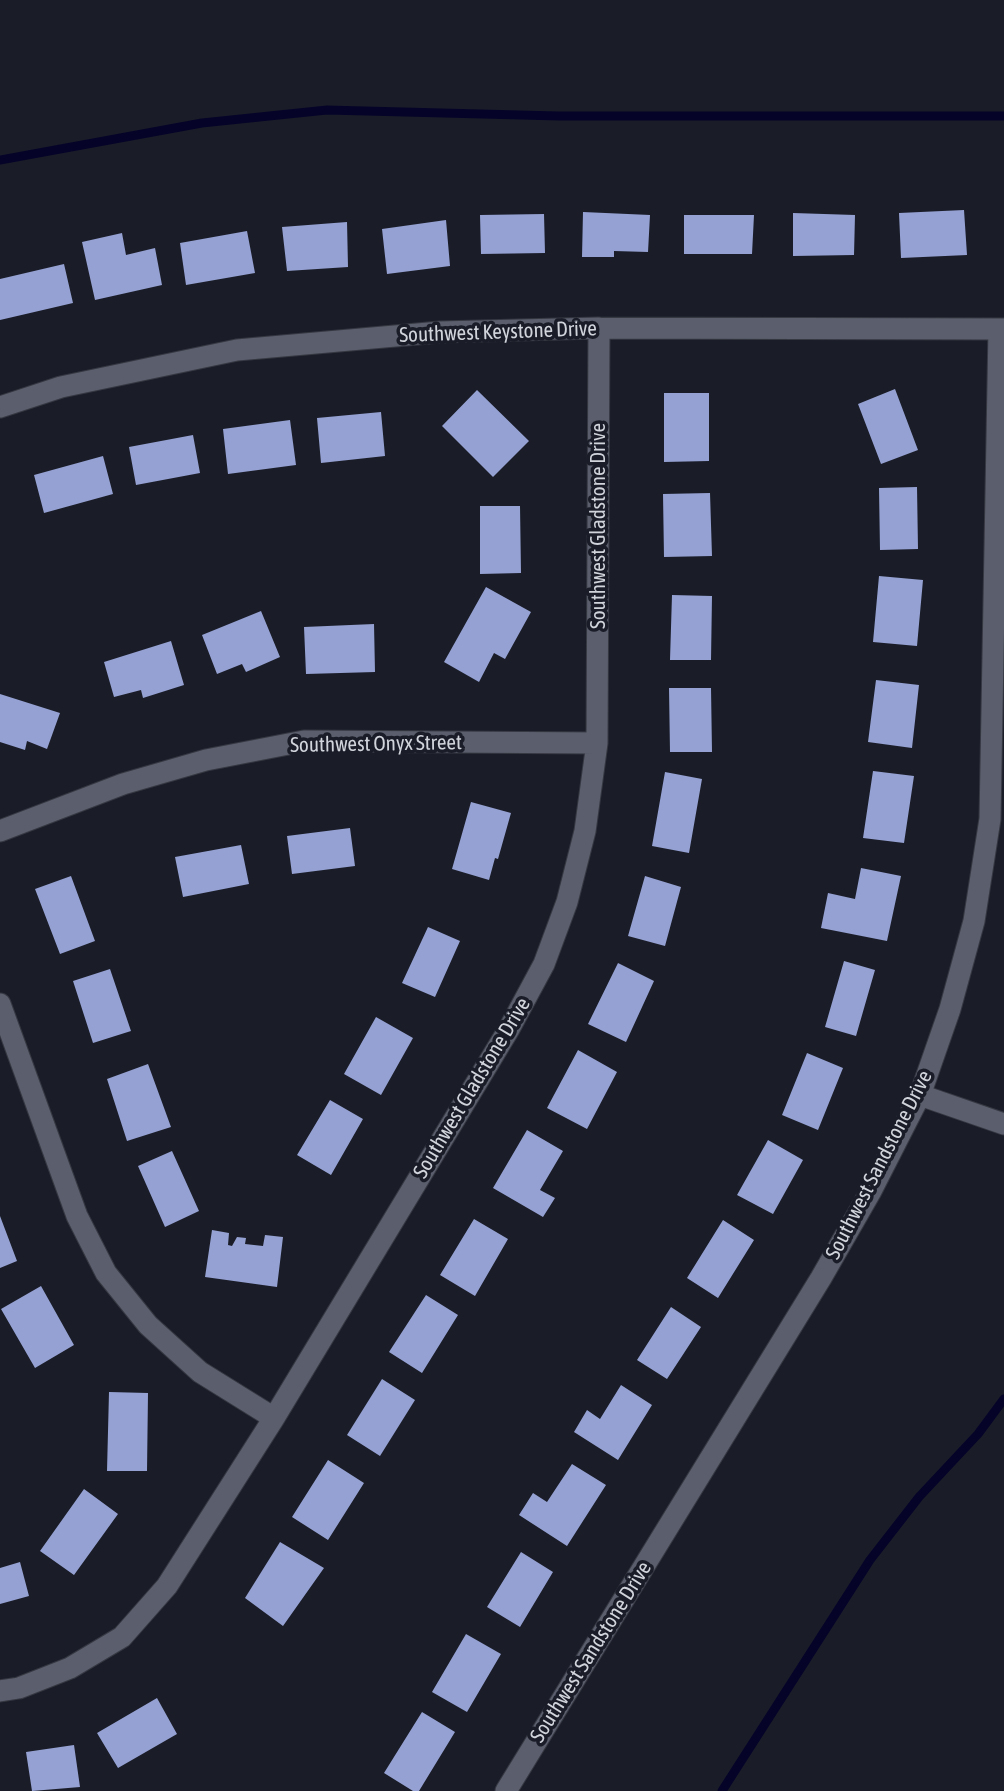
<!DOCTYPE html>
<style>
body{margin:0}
canvas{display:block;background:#1a1d28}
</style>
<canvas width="1004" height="1791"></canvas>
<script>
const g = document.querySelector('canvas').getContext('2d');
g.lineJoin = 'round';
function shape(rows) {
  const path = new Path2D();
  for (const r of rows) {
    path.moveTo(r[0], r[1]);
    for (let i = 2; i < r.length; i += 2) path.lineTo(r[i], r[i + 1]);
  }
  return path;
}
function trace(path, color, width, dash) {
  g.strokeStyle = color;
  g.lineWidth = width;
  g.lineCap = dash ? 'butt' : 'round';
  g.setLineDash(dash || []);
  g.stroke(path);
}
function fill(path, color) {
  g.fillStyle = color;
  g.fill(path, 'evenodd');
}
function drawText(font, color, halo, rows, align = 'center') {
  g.font = font + ' "Asap Condensed",sans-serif';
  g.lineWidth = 7;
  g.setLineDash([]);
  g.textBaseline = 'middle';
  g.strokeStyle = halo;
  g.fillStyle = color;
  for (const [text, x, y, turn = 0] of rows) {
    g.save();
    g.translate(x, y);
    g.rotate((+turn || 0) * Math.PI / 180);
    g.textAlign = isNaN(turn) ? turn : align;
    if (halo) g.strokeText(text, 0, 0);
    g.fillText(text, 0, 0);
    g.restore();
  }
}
trace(shape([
 [0,160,202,123,327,110,559,116,1004,116],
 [722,1791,870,1560,919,1497,978,1434,1004,1399]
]), '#050428', 9);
fill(shape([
 [964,210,967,255,901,258,899,213],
 [583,212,650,215,648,252,614,251,614,257,582,257],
 [793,213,855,215,854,255,793,256],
 [544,214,545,253,481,254,480,215],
 [684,215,754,215,752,254,684,254],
 [446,220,450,266,387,274,382,229],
 [347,222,348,267,287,271,282,227],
 [247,231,255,273,186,285,180,243],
 [122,233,126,255,155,248,162,285,95,300,82,242],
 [64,264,73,303,0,320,0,279],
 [895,389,918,450,881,464,858,404],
 [477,390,529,441,493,477,442,426],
 [664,393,709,393,709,461,664,462],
 [381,412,385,456,321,463,317,418],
 [290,420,296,465,228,474,223,429],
 [193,435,200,473,136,485,129,447],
 [103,456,113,494,44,513,34,475],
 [917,487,918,549,880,550,879,488],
 [710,493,712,556,664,557,663,494],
 [480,506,520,506,521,573,480,574],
 [879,576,923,580,917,646,873,642],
 [486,587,531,612,505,659,494,653,479,682,444,662],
 [672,595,712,596,711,660,670,660],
 [261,611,280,657,246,672,242,664,217,674,202,635],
 [374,624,375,672,306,674,304,627],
 [171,641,184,685,143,698,141,690,114,697,104,662],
 [876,680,919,685,912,748,868,742],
 [669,688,711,688,712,752,670,752],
 [0,694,60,713,47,749,27,741,25,750,0,742],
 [873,771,914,776,904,843,863,838],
 [665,772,702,779,689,853,652,846],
 [471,802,511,813,498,859,495,858,489,880,452,869],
 [350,828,355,866,292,874,287,836],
 [241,845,249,884,183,897,175,857],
 [861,868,901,876,887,941,821,928,828,893,855,899],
 [71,876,95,941,60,954,35,889],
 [645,876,681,887,665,946,628,936],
 [428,927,460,941,435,997,402,983],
 [844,961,875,970,856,1036,825,1027],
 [618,963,654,981,626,1042,588,1024],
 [110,969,131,1031,93,1043,73,981],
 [376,1017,413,1038,381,1095,344,1074],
 [578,1050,617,1072,587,1129,547,1108],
 [807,1053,843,1068,818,1130,782,1115],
 [148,1064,171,1127,127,1141,107,1079],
 [330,1100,363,1119,331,1175,297,1155],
 [527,1130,563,1151,540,1190,555,1198,543,1217,493,1188],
 [768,1140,803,1160,773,1214,737,1195],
 [172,1151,199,1211,165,1227,138,1166],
 [0,1216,17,1261,0,1268],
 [474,1219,508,1239,475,1296,440,1275],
 [723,1220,754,1240,718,1298,687,1278],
 [212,1230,229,1233,228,1245,232,1246,237,1237,246,1238,245,1244,263,1246,265,1235,283,1237,277,1287,205,1277],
 [41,1286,74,1345,35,1368,1,1309],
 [426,1295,458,1315,422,1373,389,1352],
 [671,1307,701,1327,667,1379,637,1360],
 [382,1379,415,1400,380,1456,347,1435],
 [621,1385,652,1405,618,1460,574,1432,587,1410,600,1419],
 [109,1392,148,1393,147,1471,107,1471],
 [328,1460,364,1483,328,1540,292,1517],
 [572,1464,606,1485,567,1546,519,1515,533,1493,547,1502],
 [84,1489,118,1514,74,1575,40,1551],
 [280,1542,324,1568,283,1626,245,1598],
 [521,1552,553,1572,520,1627,487,1607],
 [20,1562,29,1596,0,1604,0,1568],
 [466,1634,501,1654,467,1712,432,1692],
 [157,1698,177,1734,118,1768,97,1733],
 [422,1712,455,1732,419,1791,413,1791,384,1773],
 [74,1745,80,1787,32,1791,26,1752]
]), '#95a1d2');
const minor = shape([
 [0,407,61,387,237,350,440,332,599,328,1004,329],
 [0,831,123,784,206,760,304,741,597,743],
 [0,1004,77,1216,106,1273,148,1325,200,1372,274,1418],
 [920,1095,1004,1124],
 [0,1691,19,1688,70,1668,122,1637,167,1586,274,1418,509,1029,544,964,567,902,585,831,597,743,599,328],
 [506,1791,821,1278,871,1191,920,1095,950,1009,974,921,990,819,999,329]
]);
trace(minor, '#363842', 23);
trace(minor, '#5b5f6d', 21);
drawText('21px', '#d2d4dc', '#1a1d28', [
 ["Southwest Keystone Drive",498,332,-2],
 ["Southwest Gladstone Drive",598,526,-90],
 ["Southwest Onyx Street",376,744,-1],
 ["Southwest Gladstone Drive",472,1088,-59],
 ["Southwest Sandstone Drive",879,1165,-63],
 ["Southwest Sandstone Drive",591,1652,-58]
]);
</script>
